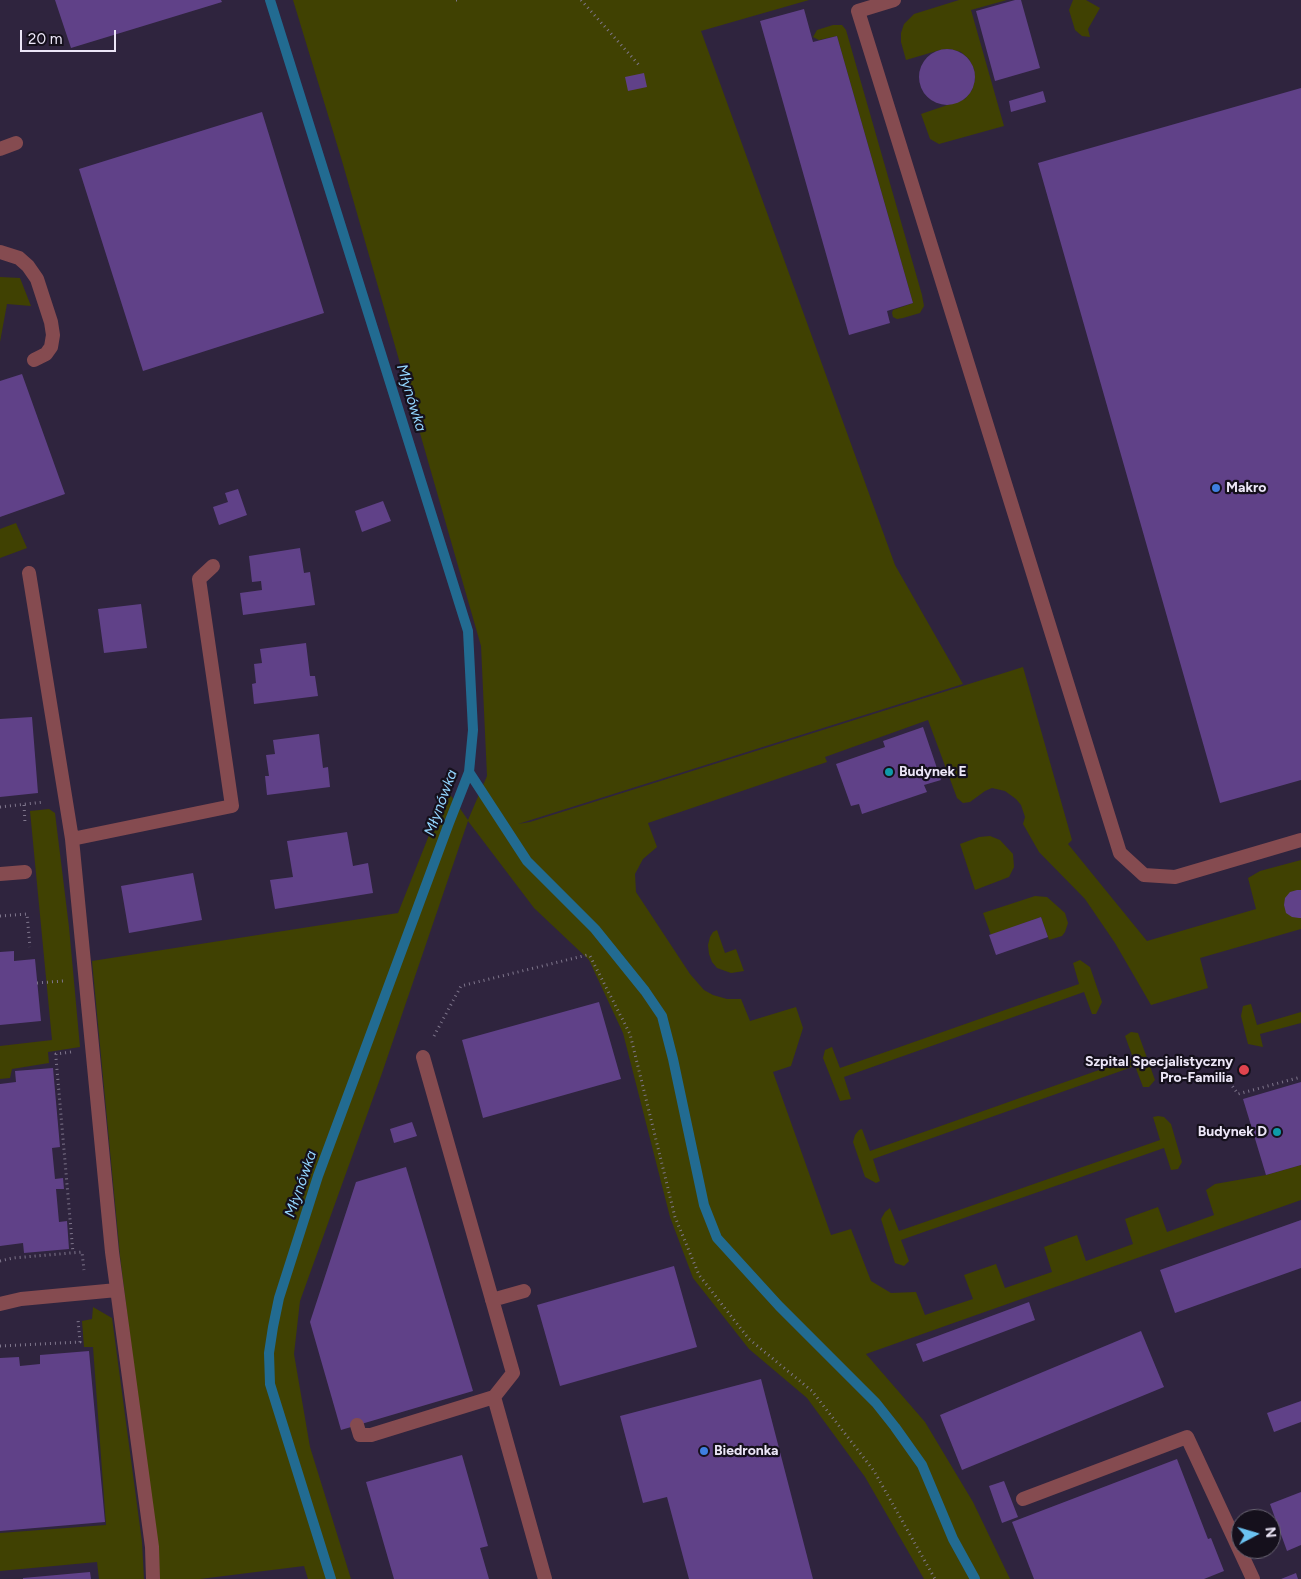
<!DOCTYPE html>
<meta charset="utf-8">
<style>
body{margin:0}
#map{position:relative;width:1301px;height:1579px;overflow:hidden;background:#2f243e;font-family:Figtree,sans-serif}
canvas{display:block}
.north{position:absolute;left:1231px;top:1509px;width:50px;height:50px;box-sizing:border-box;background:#15101c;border:1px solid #6b6674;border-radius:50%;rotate:84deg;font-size:14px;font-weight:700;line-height:20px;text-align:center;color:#ece6f7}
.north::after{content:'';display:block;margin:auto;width:18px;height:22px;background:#6bc3f2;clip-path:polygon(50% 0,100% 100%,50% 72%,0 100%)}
.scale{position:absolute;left:20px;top:30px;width:96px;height:22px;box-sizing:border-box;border:2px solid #ece6f7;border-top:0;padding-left:6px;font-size:15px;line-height:18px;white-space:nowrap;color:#ece6f7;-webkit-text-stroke:4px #15101c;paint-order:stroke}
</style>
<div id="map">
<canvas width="1301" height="1579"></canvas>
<div class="north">N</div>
<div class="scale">20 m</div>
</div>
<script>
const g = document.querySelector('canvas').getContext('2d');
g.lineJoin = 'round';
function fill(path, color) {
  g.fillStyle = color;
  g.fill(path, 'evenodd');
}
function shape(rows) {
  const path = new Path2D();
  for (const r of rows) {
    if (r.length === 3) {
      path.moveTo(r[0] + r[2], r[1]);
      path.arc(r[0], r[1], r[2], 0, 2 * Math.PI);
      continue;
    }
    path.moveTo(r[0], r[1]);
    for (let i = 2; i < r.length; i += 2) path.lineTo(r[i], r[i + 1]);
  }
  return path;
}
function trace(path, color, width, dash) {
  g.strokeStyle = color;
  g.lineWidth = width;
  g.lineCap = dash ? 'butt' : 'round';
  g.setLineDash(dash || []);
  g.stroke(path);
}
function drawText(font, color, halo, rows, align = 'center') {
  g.font = font + ' Figtree,sans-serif';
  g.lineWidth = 4.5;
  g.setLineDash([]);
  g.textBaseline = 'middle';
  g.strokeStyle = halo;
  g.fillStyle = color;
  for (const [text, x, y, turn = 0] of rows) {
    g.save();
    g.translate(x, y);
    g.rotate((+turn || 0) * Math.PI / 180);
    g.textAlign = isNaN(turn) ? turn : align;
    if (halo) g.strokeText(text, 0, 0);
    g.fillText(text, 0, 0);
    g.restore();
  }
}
fill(shape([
 [293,0,809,0,701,31,895,565,963,684,518,824,530,822,1023,667,1072,840,1068,844,1147,941,1256,909,1248,878,1260,871,1301,860,1301,929,1200,958,1208,988,1151,1005,1115,943,1085,899,1039,852,1023,824,1025,817,1021,805,1016,799,1005,791,992,788,985,791,970,802,963,803,957,798,928,720,825,757,827,762,648,823,657,847,643,859,635,874,636,892,690,974,704,990,713,995,727,999,741,999,750,1021,796,1007,803,1028,791,1066,773,1072,831,1235,851,1229,871,1281,891,1293,916,1292,925,1315,973,1299,964,1275,996,1264,1005,1288,1052,1272,1044,1247,1077,1235,1086,1261,1133,1244,1125,1219,1158,1207,1167,1232,1214,1215,1206,1190,1215,1184,1266,1175,1301,1165,1301,1200,866,1354,925,1422,973,1502,1010,1579,924,1579,865,1477,807,1398,749,1349,693,1278,670,1217,623,1033,589,960,534,908,468,821,381,1076,300,1301,294,1354,310,1447,351,1579,308,1579,304,1566,200,1579,160,1579,120,1256,92,961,398,913,447,790,468,820,487,776,481,646,342,161],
 [959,0,1007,0,971,10,1004,126,939,144,930,139,921,114,965,99,972,90,975,80,974,69,969,59,961,52,950,49,940,50,906,60,901,42,901,33,904,24,914,14],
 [1073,0,1086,0,1100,8,1088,29,1090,37,1082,36,1075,30,1069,10],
 [833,25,842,25,846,30,922,295,924,306,920,313,903,318,897,319,893,317,892,313,893,310,913,303,837,36,819,40,813,37,817,30],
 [0,277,20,278,31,306,7,304,0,342],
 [16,523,27,548,0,558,0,529],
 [49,809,55,813,69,927,80,1047,48,1052,49,1063,12,1069,10,1078,0,1079,0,1046,52,1040,30,811],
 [990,836,1000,840,1013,854,1014,867,1009,877,975,890,960,844,979,837],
 [1035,896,1047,897,1065,913,1068,923,1065,932,1062,936,1049,940,1041,917,991,935,983,913],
 [717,930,725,953,736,949,744,971,731,973,717,968,712,962,709,954,708,945,710,937,713,932],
 [1080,960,1090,967,1102,1002,1096,1014,1092,1014,1084,992,844,1077,851,1099,840,1101,823,1058,825,1050,832,1047,840,1068,1079,984,1073,963],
 [1251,1004,1257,1025,1301,1012,1301,1023,1260,1034,1263,1047,1248,1044,1241,1016,1243,1006],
 [1131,1032,1138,1033,1155,1080,1149,1087,1143,1087,1135,1066,873,1159,880,1181,876,1183,865,1177,853,1142,855,1135,859,1130,862,1129,870,1151,1133,1058,1125,1036],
 [1158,1116,1164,1117,1171,1124,1182,1162,1178,1169,1171,1170,1164,1148,901,1240,909,1261,904,1266,895,1263,881,1219,885,1212,890,1208,899,1231,1160,1140,1153,1117],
 [93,1307,112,1318,142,1542,144,1579,99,1579,97,1562,0,1571,0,1533,106,1525,93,1347,84,1347,82,1321,92,1319]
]), '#404102');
trace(shape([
 [270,0,468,631,473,730,469,772,449,823,318,1176,279,1298,273,1327,269,1353,270,1384,331,1579],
 [469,772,527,861,595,929,645,991,662,1016,673,1059,704,1205,717,1238,779,1306,876,1403,895,1427,922,1465,953,1539,975,1579]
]), '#226b91', 10);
fill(shape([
 [55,0,221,0,222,2,71,48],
 [1015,0,1021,0,1040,68,995,81,976,11],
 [804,9,813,42,837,36,913,303,887,311,890,323,849,335,760,21],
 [947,77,28],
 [644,73,647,87,628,91,625,77],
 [1301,88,1301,780,1220,803,1038,163],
 [1043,91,1046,102,1011,112,1009,101],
 [262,112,324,313,143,371,79,169],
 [22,374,65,494,0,517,0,381],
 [238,489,247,515,219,525,213,507,228,502,225,493],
 [383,501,391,521,362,532,355,511],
 [300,548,304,573,310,572,315,605,243,615,240,593,262,590,261,581,252,582,249,556],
 [141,604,147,648,104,653,98,609],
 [306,643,310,676,315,676,318,696,254,704,252,684,256,683,254,664,262,663,260,649],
 [32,717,38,793,0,797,0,719],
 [923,727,941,780,924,785,927,792,862,814,859,804,851,806,836,764,885,747,883,741],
 [319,734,323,768,328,767,330,787,267,795,265,776,269,776,266,755,275,754,273,740],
 [347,832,353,866,368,863,373,893,275,909,270,880,293,877,287,841],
 [193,873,202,920,129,933,121,886],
 [1297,890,1301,890,1301,918,1299,918,1292,917,1286,913,1284,905,1285,898,1290,892],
 [1041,917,1048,937,996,955,989,935],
 [14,951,14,961,35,959,41,1021,0,1025,0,952],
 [599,1002,621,1079,483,1118,462,1040],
 [53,1068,60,1147,52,1148,55,1179,63,1178,64,1189,56,1189,59,1222,67,1221,69,1249,24,1253,23,1243,0,1246,0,1084,16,1082,15,1071],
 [1301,1082,1301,1165,1266,1175,1243,1099],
 [412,1122,417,1136,394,1143,390,1129],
 [406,1167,473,1391,341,1430,310,1322,356,1182],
 [1301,1220,1301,1268,1175,1313,1160,1270],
 [674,1266,697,1347,560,1386,537,1305],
 [1029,1302,1035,1320,923,1362,916,1344],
 [1141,1331,1164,1387,962,1470,940,1415],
 [89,1351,105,1522,0,1531,0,1358,19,1357,20,1366,40,1364,40,1355],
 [761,1379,813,1579,689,1579,667,1497,643,1503,620,1416],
 [1301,1401,1301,1422,1274,1432,1267,1413],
 [462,1455,488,1546,480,1548,489,1579,394,1579,366,1482],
 [1177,1459,1208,1539,1211,1538,1224,1571,1204,1579,1034,1579,1012,1522],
 [1004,1481,1018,1517,1002,1523,989,1486],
 [1301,1492,1301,1545,1287,1551,1270,1504],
 [90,1572,91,1579,23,1579,23,1578],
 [1296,1573,1298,1579,1281,1579]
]), '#604188');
trace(shape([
 [456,0,457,0],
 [581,0,639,65],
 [24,805,25,823],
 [0,807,44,802],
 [0,916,27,914,30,947],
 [37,983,63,981],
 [434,1036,461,986,587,955,590,956,630,1034,675,1217,699,1275,749,1339,812,1391,874,1471,935,1579],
 [71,1052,56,1054,56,1058,73,1253],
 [1224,1074,1238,1094,1301,1077],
 [0,1261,13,1258,82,1252,84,1270],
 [0,1346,80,1342,78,1320,80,1318]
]), '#7f768c', 3, [1, 4]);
trace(shape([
 [894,0,858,11,1120,853,1144,875,1175,877,1301,840],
 [29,573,72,839],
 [492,1300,524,1291],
 [0,1304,21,1299,117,1290],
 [494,1397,545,1579],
 [357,1425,360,1435,371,1435,494,1397,513,1373,423,1057],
 [1023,1499,1187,1437,1253,1579],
 [153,1579,152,1547,112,1252,72,839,232,806,199,579,213,566]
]), '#854b50', 14);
trace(shape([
 [0,149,16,143],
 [0,252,19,258,28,266,37,279,51,322,53,335,51,347,46,354,34,360],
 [0,874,25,872]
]), '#854b50', 14);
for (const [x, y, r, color] of [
 [1216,488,5,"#3f7fe0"],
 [889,772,5,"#0f9aa8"],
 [1244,1070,6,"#e0444e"],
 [1277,1132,5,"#0f9aa8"],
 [704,1451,5,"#3f7fe0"]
]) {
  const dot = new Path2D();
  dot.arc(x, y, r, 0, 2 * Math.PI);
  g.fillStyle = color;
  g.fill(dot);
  trace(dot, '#15101c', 2);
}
drawText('bold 14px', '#ece6f7', '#15101c', [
 ["Makro",1226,488],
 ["Budynek E",899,772],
 ["Szpital Specjalistyczny",1233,1062,"right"],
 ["Pro-Familia",1233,1078,"right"],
 ["Budynek D",1267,1132,"right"],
 ["Biedronka",714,1451]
], 'left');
drawText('italic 15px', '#92d4fd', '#15101c', [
 ["Młynówka",411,398,73],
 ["Młynówka",441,803,-70],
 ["Młynówka",301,1184,-71]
]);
</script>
